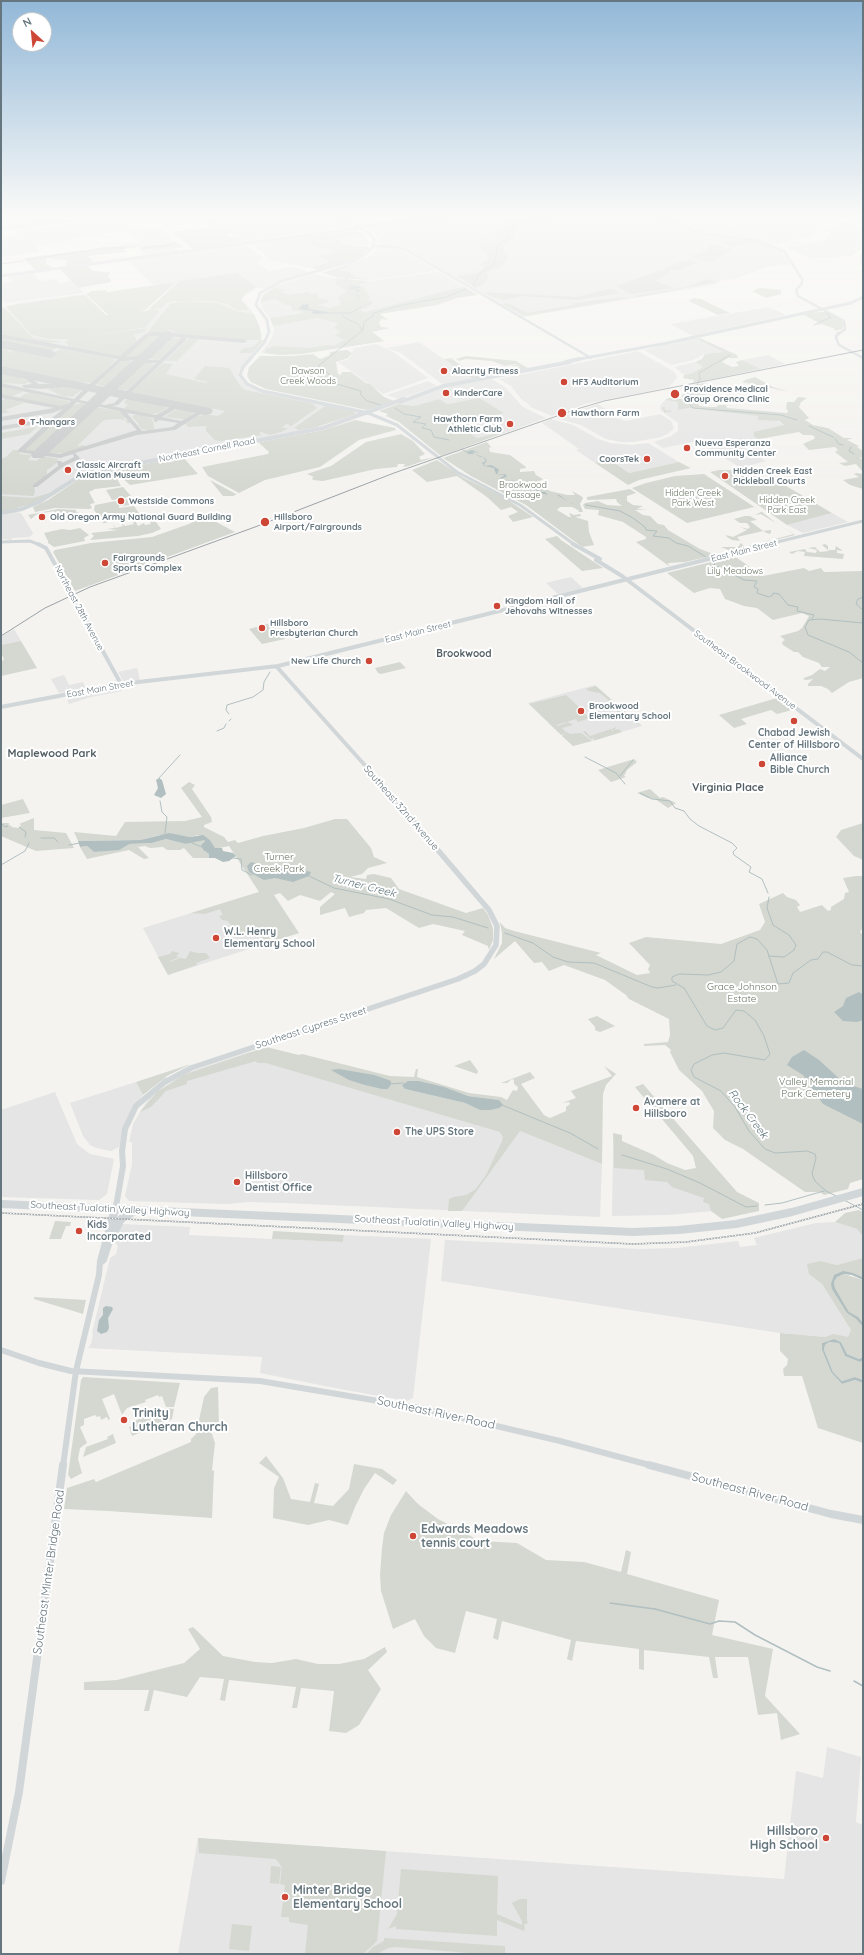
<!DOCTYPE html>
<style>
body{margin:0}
#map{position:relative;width:864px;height:1955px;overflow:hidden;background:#f4f3f0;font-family:Quicksand,sans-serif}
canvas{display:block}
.frame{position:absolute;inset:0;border:2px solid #66767e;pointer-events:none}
.north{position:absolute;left:12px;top:12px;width:40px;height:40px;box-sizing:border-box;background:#fff;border:1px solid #c2c8cb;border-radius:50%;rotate:333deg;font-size:11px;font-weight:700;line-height:16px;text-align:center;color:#66767e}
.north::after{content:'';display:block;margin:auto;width:14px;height:18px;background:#ce4636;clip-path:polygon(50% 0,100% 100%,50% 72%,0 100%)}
</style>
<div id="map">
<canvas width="864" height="1955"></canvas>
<div class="frame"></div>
<div class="north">N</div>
</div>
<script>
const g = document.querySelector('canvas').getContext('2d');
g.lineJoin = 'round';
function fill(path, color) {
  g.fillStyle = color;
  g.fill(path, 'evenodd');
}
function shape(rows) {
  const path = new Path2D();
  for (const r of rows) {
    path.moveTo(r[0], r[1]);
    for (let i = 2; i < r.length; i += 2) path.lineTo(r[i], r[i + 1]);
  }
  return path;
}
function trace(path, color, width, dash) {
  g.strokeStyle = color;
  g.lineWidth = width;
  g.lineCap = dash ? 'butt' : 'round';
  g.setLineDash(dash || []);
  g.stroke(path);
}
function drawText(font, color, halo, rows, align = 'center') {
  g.font = font + ' Quicksand,sans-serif';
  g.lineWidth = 4;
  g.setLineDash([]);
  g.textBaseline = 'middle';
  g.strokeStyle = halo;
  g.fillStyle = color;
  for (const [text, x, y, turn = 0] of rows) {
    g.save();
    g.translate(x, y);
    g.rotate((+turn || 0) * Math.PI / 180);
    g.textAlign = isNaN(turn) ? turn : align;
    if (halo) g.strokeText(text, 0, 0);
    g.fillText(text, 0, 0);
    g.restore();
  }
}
fill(shape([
 [15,215,46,216,91,215,1,226,1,217],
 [138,215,145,216,151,221,125,225,132,231,159,227,174,240,171,240,172,242,177,242,184,247,177,248,180,251,146,255,133,244,141,242,127,231,72,238,74,241,35,246,40,252,1,257,1,238,18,236,13,231],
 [150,215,336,215,352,226,242,242,212,220,165,227],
 [346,215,417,215,421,218,397,221,389,217,357,222],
 [454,215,653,215,703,235,761,242,782,251,791,264,767,267,737,278,722,280,719,281,720,282,713,285,523,317,405,249,380,245,378,237,368,228],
 [658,215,709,215,775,244,698,232],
 [713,215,831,215,832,216,818,222,814,234,810,237,777,244],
 [845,221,863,228,863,247,852,256,812,259,786,248,823,240,828,236,834,225],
 [351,231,361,232,368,240,369,245,321,247,329,249,336,253,322,256,330,262,309,268,267,260,268,258,265,255,251,244],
 [246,245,263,257,258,263,269,271,292,266,309,272,275,283,265,289,257,288,243,297,242,300,252,311,262,335,261,340,264,340,240,369,238,374,240,379,249,387,360,412,359,414,309,429,92,471,73,478,47,496,28,505,1,511,1,307,7,308,17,303,85,294,106,315,146,311,178,282,153,285,127,260],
 [379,247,401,250,435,269,433,270,434,271,370,280,340,278,322,273,361,260,371,255],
 [436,272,441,273,465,287,350,315,384,341,301,354,261,353,271,339,274,330,271,320,261,307,261,299,268,291,281,284,315,274,344,280,368,281],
 [33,273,40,281,56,279,60,283,71,281,85,293,5,303,1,298,1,283,12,282,7,276],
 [769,307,786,315,693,336,670,324],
 [698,337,725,352,705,354,693,360,671,365,644,350],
 [419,342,473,379,442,384,401,353,386,348],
 [377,344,395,353,428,378,383,394,338,362,349,359,354,348],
 [638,351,673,371,676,374,677,378,669,387,585,404,552,416,530,407,530,405,522,400,511,386,499,379],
 [768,355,785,364,761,369,742,360],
 [695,362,703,367,692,373,684,375,674,367],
 [492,379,505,387,523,407,546,418,507,432,494,431,498,433,477,438,455,424,479,419,479,398,446,404,439,399,414,406,398,404,445,387],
 [428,381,437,386,399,399,387,395],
 [665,400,678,401,678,409,670,412,689,408,720,411,758,416,758,420,775,420,784,425,754,437,759,439,738,444,766,461,741,468,697,441,663,448,654,442,671,436,678,431,678,423,664,413,668,412,662,412,660,409,660,406],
 [598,404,614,414,616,418,626,421,660,414,671,421,674,428,669,433,661,437,634,442,621,442,606,439,581,425,556,418],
 [551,419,573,425,598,439,610,443,631,445,648,443,679,462,629,473,610,460,595,463,576,450,579,449,542,423],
 [15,512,21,513,33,533,32,535,29,537,12,538,12,540,1,539,1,515],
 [832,513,848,522,803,533,787,525],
 [571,577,583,588,558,594,546,583],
 [14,629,21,641,1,645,1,637],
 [137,668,140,680,123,681,118,672],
 [64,675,69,685,83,682,86,689,59,693,51,679],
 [595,685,642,726,573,746,528,703],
 [118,687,122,691,91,697,69,704,66,697],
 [259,892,299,933,168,975,143,928],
 [249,1052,520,1131,602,1164,600,1217,285,1203,248,1202,228,1204,129,1201,125,1196,132,1164,132,1142,129,1142,133,1124,143,1107,150,1098,189,1072],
 [136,1082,143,1095,134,1106,123,1128,119,1147,111,1151,96,1148,90,1145,83,1136,70,1103],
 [55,1092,77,1144,90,1154,114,1159,107,1194,99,1200,1,1197,1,1110],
 [613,1151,699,1186,724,1210,668,1215,612,1216],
 [835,1222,857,1229,861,1232,863,1236,863,1258,837,1265,821,1261,809,1274,822,1284,851,1330,848,1338,833,1334,825,1337,780,1333,441,1281,445,1240,640,1249,677,1248,738,1241,740,1247,757,1245,754,1238,816,1223],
 [121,1224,190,1227,189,1235,272,1239,343,1242,344,1235,431,1239,413,1398,407,1401,335,1388,260,1373,262,1357,88,1348,91,1344,93,1335,92,1333,110,1258,116,1254,118,1246,115,1242],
 [827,1747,861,1757,856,1822,863,1825,863,1954,178,1954,198,1838,784,1879,796,1771,823,1778]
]), '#e4e5e4');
fill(shape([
 [97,215,128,215,9,230,1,228,1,226,37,222,38,220,46,218,53,221],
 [534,215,550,215,545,217,556,215,519,226,517,230,514,232,513,239,510,240,511,243,504,246,504,251,508,255,508,258,501,267,487,272,488,279,486,282,476,288,457,276,477,273,484,267,480,265,487,259,487,256,480,248,481,240,490,239,500,241,502,239,492,237,496,229,506,223,511,223,508,222,515,219],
 [214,221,229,232,227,235,228,237,235,237,242,242,193,249,166,227,174,232,211,227,205,222],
 [351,231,357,231,364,234,336,239,345,245,370,247,360,257,320,270,302,266,309,268,330,262,321,256,335,253,329,249,316,247,301,237],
 [726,239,754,241,771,247,765,247,752,244,731,247,720,243],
 [176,243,184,247,145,250,141,247],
 [133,244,137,248,123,249,126,252,88,256,94,262,68,266,65,263,69,261,46,258,46,264,54,268,44,269,35,270,24,258],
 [714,244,733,250,710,262,690,257,709,249,707,246],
 [686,260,699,262,677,270,669,270,670,273,655,281,675,288,633,294,627,293,617,286,658,271,666,270,665,269,667,267],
 [349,264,348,267,340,270,353,273,354,276,360,278,370,280,340,278,322,273],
 [87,266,93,271,109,272,110,274,107,277,110,278,111,282,78,288,60,269],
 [237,273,256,287,247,292,241,299,249,310,237,310,227,304,213,301,173,301,166,303,162,308,153,309,159,311,146,327,70,339,49,339,32,335,6,306,85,295,107,316,108,315,86,294,92,291,105,290,107,292,177,282,145,310,139,311,146,311,152,309,150,308,180,281],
 [335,278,368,281,359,285,366,288,364,291,368,291,367,294,370,296,368,300,373,303,366,308,358,309,364,312,458,288,465,287,478,295,457,298,437,305,380,314,388,320,381,319,379,323,381,327,390,328,372,332,384,341,301,354,279,355,265,353,266,349,275,346,309,348,329,345,334,346,347,338,342,339,335,335,341,332,334,328,338,323,317,318,273,326,270,318,298,314,304,312,292,310,291,305,285,305,275,299,265,301,260,304,263,295,275,287,282,290,287,289,280,292,288,295,308,292,311,294,317,293,319,298,328,300,328,302,318,305,329,308,340,305,339,303,341,302,337,298,347,291,335,284,337,280],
 [707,279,718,282,637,297,634,296,686,287],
 [760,288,781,290,781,294,766,298,752,291],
 [608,289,614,289,620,293,577,300,523,296,503,300,488,295,484,292,576,297],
 [623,297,630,298,525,316,502,304,508,303,527,313,573,305,574,303],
 [693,298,701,299,730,313,718,315,689,301],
 [182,301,218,303,236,311,254,314,260,328,261,340,264,340,252,353,239,353,243,348,253,347,260,340,242,340,174,335,172,334,175,331,168,330,163,334,147,333,170,304],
 [1,307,5,309,33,338,63,342,47,343,1,334],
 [820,312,827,312,841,320,844,324,842,329,834,331,835,329,822,324,817,325,819,323,802,314],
 [147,328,145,332,134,335,137,341,120,356,68,348,68,344,65,343,69,339],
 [152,335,160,337,140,356,134,359,126,357,147,337],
 [1,337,54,347,56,348,51,352,46,351,1,343],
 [172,337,181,339,158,360,147,359,167,339],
 [193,338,199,339,177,361,165,361,188,339],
 [700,338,737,355,738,358,728,358,722,362,732,367,739,366,736,362,742,360,761,369,693,383,694,380,683,378,684,375,692,373,703,367,695,362,702,359,705,354,724,352,699,340],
 [1,346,13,348,7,351,10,352,16,349,49,355,61,349,67,350,116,359,92,383,79,382,1,366],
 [347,350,352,353,348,358,336,362,338,374,341,375,342,372,351,372,366,383,370,384,384,397,394,401,367,410,266,389,251,382,247,376,249,367,260,356,292,356,313,354,320,359,330,355,330,352],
 [466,356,516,361,528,368,473,379,444,359,454,358,452,359,466,369,473,372,472,374,475,374,486,375,485,372,522,366,511,366,519,364,516,364,505,366,492,361,466,359,459,361,456,359],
 [126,360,131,361,130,363,132,364,112,382,105,387,96,384,102,380,102,378,120,362],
 [150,362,154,365,127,390,116,389,141,363],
 [163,363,173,364,166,374,206,383,208,382,194,379,205,366,229,368,241,387,245,390,310,403,314,405,317,408,290,427,290,425,286,424,282,428,289,428,281,432,270,435,261,432,259,434,262,435,220,441,215,440,206,431,206,426,188,427,186,424,198,416,202,416,200,415,203,414,218,416,225,411,132,392],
 [1,373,19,377,29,382,24,384,1,383],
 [755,377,773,387,790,392,742,382,745,380],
 [705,383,699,393,706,394,704,396,694,398,681,397,688,388,687,386],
 [1,387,21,391,22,392,11,397,1,396],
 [52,387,68,387,82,390,72,397,62,396,48,389],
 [30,393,68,401,69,403,65,406,56,406,19,398,25,394],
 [798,397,807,398,801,402,799,407,809,418,805,420,813,425,828,428,844,438,853,438,847,440,859,446,857,447,863,451,863,457,859,458,863,459,863,472,856,464,845,466,839,463,848,462,835,452,838,450,835,447,809,450,803,444,814,439,815,437,812,435,803,435,799,432,759,439,754,437,754,432,784,425,779,421,758,420,758,416,689,408,664,413,662,407,665,407,665,410,674,411,678,409,678,402,665,400,669,398,698,400,694,401,700,406,708,407,717,407,718,405,726,405,727,408,787,413,788,410,786,409,787,402,794,402],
 [479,398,504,413,455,424,477,438,497,433,494,430,500,429,503,432,507,432,528,424,441,456,399,422,386,416,388,414,379,411,398,404,414,406,439,399,447,404],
 [4,399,7,399,24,403,5,410,10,412,1,414,1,402],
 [133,399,163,406,167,408,158,413,151,414,126,409,125,406,129,405,124,403,125,400],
 [81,403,86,405,39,449,33,452,24,450,71,406],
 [325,406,353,411,355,414,317,427,299,430,294,428],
 [96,407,118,411,126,417,123,418,130,422,128,424,125,420,118,419,104,420,77,446,85,445,84,447,64,453,47,453],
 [177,409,190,411,194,413,184,419,164,417],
 [134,415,140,415,154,419,151,421,154,421,153,422,154,425,152,426,154,426,154,429,148,430,142,429,138,425,139,424,132,417],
 [355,420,395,428,396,430,359,440,320,467,265,480,233,496,223,496,210,480,236,494,239,493,208,476,202,467,268,454,269,452,259,443,260,442,324,430],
 [37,427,29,434,1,439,1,433],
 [401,434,413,441,425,454,419,457,421,460,435,457,409,466,403,467,405,464,398,464,397,467,376,469,323,481,313,480,312,478,314,477,307,474,331,466,366,442],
 [487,442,491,447,489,448,490,452,510,455,526,467,526,468,520,469,520,472,534,471,536,475,543,479,536,483,550,491,567,495,575,495,572,491,581,496,583,498,580,504,583,512,579,512,578,510,572,507,560,507,557,510,569,517,571,517,569,513,574,515,580,514,581,516,575,517,588,521,589,532,594,545,582,547,526,505,471,476,443,458],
 [13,450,17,450,20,454,32,455,28,460,36,461,43,456,58,459,57,463,47,470,47,475,34,485,35,492,33,496,1,494,1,459,6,457],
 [183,457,198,474,130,485,121,477,116,477,121,486,95,489,89,492,95,503,90,504,92,508,89,509,55,508,35,512,33,507,48,500,79,479,92,474],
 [437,460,464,478,505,498,533,517,513,522,508,516,518,512,511,507,501,510,487,497,457,476,427,482,412,470],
 [610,460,629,473,679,462,691,468,639,480,628,485,595,463],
 [719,470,743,470,770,485,781,483,832,513,787,525,710,472],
 [856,473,863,474,863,489,850,485,843,480,859,477,854,474],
 [704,474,759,510,754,507,687,523,632,488,646,483,675,476],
 [123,487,131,496,129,497,112,500,106,490],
 [630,489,636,493,627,496,627,501,633,505,643,506,637,509,649,510,635,510,643,515,650,516,658,524,664,525,668,530,700,549,716,555,725,553,685,562,668,563,669,566,636,542,646,539,646,537,623,522,598,515,599,510,585,509,583,505,585,503,598,501,607,505,622,506,617,502,616,499,587,500,587,497],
 [50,493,43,499,28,505,1,512,1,496,32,498],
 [127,499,132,505,119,506,119,508,134,506,141,516,113,522,107,513,102,514,107,523,103,523,94,510,95,505],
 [58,509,76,510,76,512,79,512,68,515,66,512,57,514,54,511,37,514,31,519,28,515],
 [761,512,762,512,776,523,795,535,731,551,721,547,738,547,741,543,745,547,794,534,761,514,755,515],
 [149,516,154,519,161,529,152,533,138,536,90,540,94,536,91,533,119,530,106,529,115,528,112,524,116,528,123,526,120,522,125,526,134,524,132,520,134,519,138,526,144,523,145,525,151,524,147,517,140,518],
 [205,516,235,532,75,591,53,552,55,550,91,543,152,537,189,524],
 [745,516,750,516,757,520,750,521,763,531,771,530,771,533,769,534,763,531,737,537,740,541,732,540,727,537,726,535,733,537,747,530,740,527,748,529,750,527,747,523,740,523,734,519],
 [80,528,89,535,84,538,85,541,54,547,48,543,48,541,44,533,62,529,70,530],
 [557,536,561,540,603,568,582,571,545,539],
 [825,544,828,546,828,550,835,550,836,546,843,551,837,550,837,553,844,554,843,559,804,556,805,552,798,551,792,554,789,552,805,549,807,552,816,553,817,550,808,548,815,547,820,552,829,551,822,545],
 [731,557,737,558,763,576,804,568,809,571,821,568,824,572,863,571,863,678,849,682,832,693,828,689,821,686,808,686,808,684,813,679,806,680,803,679,804,678,812,675,820,669,825,671,830,667,822,667,819,663,803,657,798,652,794,652,783,645,782,642,785,640,780,636,798,631,802,628,809,616,802,613,773,620,757,608,744,606,725,599,720,589,710,588,694,593,667,573],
 [271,623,285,639,262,644,249,629],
 [21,641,37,668,1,676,1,663,4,659,1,653,1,645],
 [400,662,406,668,381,674,378,673,375,668],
 [596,686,615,703,642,726,627,718,623,718,622,715,617,712,617,707,600,693,589,691,586,689],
 [566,695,580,708,578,709,590,718,578,722,576,719,556,725,550,722,558,726,568,722,573,725,562,728,566,732,571,734,581,733,592,741,573,746,562,736,565,733,561,735,529,704],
 [777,698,792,710,777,714,771,710,741,719,747,724,734,728,719,715],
 [616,727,615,730,619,729,622,732,593,741,595,738,591,739,583,732,585,731,590,736,611,729,613,731,614,731,612,729],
 [634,759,637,762,627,770,624,776,626,777,611,782,598,770],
 [189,782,195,785,192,789,211,817,212,822,204,825,204,827,224,837,228,842,235,840,238,843,263,836,304,828,335,819,347,819,371,848,374,857,387,863,368,868,362,874,350,877,366,879,367,875,374,874,391,878,399,889,466,913,483,908,488,915,493,928,493,940,489,950,488,946,462,935,465,931,433,924,419,928,386,908,366,910,364,913,349,917,345,908,320,915,320,907,335,894,331,892,320,901,300,895,288,901,280,893,274,895,299,933,267,943,255,931,242,935,240,933,228,935,226,931,233,929,228,921,222,920,219,916,223,915,220,909,205,914,191,913,259,892,229,846,215,849,210,840,198,835,190,837,178,835,159,835,140,840,78,841,74,832,116,836,125,822,185,821,202,817,181,788],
 [650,789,660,798,663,797,676,803,668,808,655,799,648,798,637,793],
 [23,799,30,813,1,818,1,805],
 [34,818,34,830,66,833,74,848,36,851,1,836,1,823,8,823,10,824,8,825,12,826,11,827,19,828,21,825,19,824],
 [863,823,863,860,854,856,836,837,841,830],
 [166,839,186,844,204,839,205,841,201,845,203,850,209,854,209,858,193,858,184,848,180,850,167,850,163,847,150,848,145,846,138,847,149,858,144,859,129,850,87,859,80,847,87,846,94,852,123,848,130,844,152,843],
 [856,876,863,876,863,927,860,932,863,935,863,994,859,992,863,997,863,1179,850,1183,848,1189,824,1195,820,1192,805,1192,743,1149,725,1140,713,1128,714,1111,702,1091,679,1070,670,1052,671,1050,665,1045,644,1046,644,1044,668,1042,670,1035,669,1019,629,999,626,995,605,980,564,965,549,971,542,962,534,963,515,941,494,959,502,943,502,933,500,922,505,928,514,931,601,953,596,955,637,975,650,973,648,969,650,965,629,943,646,937,721,944,760,930,765,922,759,904,783,893,787,897,796,900,800,905,797,907,800,912,822,905,828,911,831,910,831,907,844,899,845,893,849,892,843,878],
 [172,951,179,953,176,956,179,957,170,961,170,962,180,958,186,959,190,951,197,953,206,953,210,958,196,963,197,965,168,975,158,957,170,954],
 [597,1016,615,1026,600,1032,595,1030,595,1027,588,1019],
 [266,1047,299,1055,302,1054,390,1076,414,1077,416,1069,418,1069,417,1077,469,1093,501,1097,507,1100,513,1090,517,1091,518,1087,514,1084,514,1080,512,1079,507,1083,501,1083,530,1072,535,1078,521,1084,544,1115,550,1118,566,1111,566,1107,570,1104,569,1102,562,1103,576,1098,571,1091,612,1076,604,1066,616,1074,606,1085,603,1094,602,1164,520,1131,462,1211,448,1211,449,1199,454,1197,466,1195,475,1190,486,1175,502,1141,503,1137,500,1132,266,1063,257,1063,256,1061,187,1081,187,1084,166,1091,151,1107,140,1112,157,1092,183,1075],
 [419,1081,468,1096,499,1100,480,1110,465,1103,405,1089],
 [470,1060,478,1071,477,1074,454,1066],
 [191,1064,167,1076,143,1095,136,1082],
 [643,1084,737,1192,759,1203,759,1211,722,1219,711,1211,709,1204,703,1202,704,1198,672,1187,667,1182,645,1180,644,1170,614,1168,613,1133,622,1135,622,1141,654,1155,667,1163,685,1170,696,1168,693,1156,635,1087],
 [859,1210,863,1212,863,1236,857,1229,835,1222,845,1213],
 [55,1221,71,1222,70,1226,66,1226,61,1239,49,1239],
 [273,1231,344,1235,343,1242,272,1239],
 [863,1258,863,1277,853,1273,834,1275,832,1283,847,1313,856,1319,863,1327,863,1357,859,1359,847,1354,841,1342,834,1339,822,1343,822,1350,831,1372,842,1384,855,1380,863,1383,863,1443,818,1428,802,1376,784,1376,783,1369,787,1365,788,1359,780,1351,780,1333,825,1337,833,1334,848,1337,851,1330,822,1284,809,1274,807,1264,821,1261,837,1265],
 [844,1274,863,1280,863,1323,849,1312,835,1288,834,1282,837,1277],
 [34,1297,86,1300,83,1314,34,1299],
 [829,1342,839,1343,845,1356,860,1362,863,1360,863,1380,855,1377,842,1381,833,1372,824,1350,825,1345],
 [83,1377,180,1383,174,1407,166,1407,162,1396,159,1397,158,1395,145,1400,146,1402,127,1408,122,1415,114,1394,102,1399,110,1419,108,1420,107,1417,101,1420,100,1416,97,1417,95,1415,84,1419,84,1425,80,1427,87,1443,80,1448,78,1459,82,1473,71,1479,68,1475,81,1380],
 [218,1387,219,1427,211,1431,215,1443,212,1470,214,1471,212,1518,108,1511,64,1509,67,1488,94,1479,96,1482,191,1442,191,1439,196,1434,204,1397,211,1388],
 [166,1408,174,1409,172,1419,132,1436,129,1427,134,1425,133,1422,150,1413,151,1414],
 [113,1434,116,1443,83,1457,86,1447,108,1439,107,1437],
 [266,1456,283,1478,291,1499,310,1502,315,1483,319,1484,314,1503,333,1506,349,1489,354,1464,382,1469,397,1480,393,1485,375,1473,364,1489,355,1507,348,1525,329,1520,308,1525,273,1518,274,1488,279,1477,259,1463],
 [406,1491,418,1504,438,1519,480,1541,517,1543,546,1560,584,1562,621,1572,626,1550,631,1552,627,1574,719,1600,712,1635,773,1649,765,1696,800,1734,781,1740,777,1713,758,1715,748,1657,715,1657,718,1678,713,1678,709,1657,644,1650,644,1670,639,1669,639,1649,576,1641,572,1661,567,1659,571,1640,502,1621,498,1640,493,1638,497,1619,466,1611,455,1653,436,1648,424,1636,415,1619,393,1629,381,1591,380,1575,382,1548,384,1533,391,1515],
 [193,1627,223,1656,255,1662,272,1663,296,1659,318,1664,339,1664,364,1659,385,1647,387,1652,368,1670,381,1689,359,1725,346,1733,329,1731,334,1691,301,1688,297,1708,292,1708,296,1687,229,1680,225,1701,220,1700,224,1679,200,1677,187,1697,154,1690,149,1711,144,1711,149,1690,84,1690,84,1682,117,1680,184,1663,200,1649,188,1629],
 [198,1838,386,1851,377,1941,363,1954,305,1954,308,1925,289,1922,289,1917,281,1917,285,1885,280,1884,282,1867,276,1859,199,1853],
 [271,1866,281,1867,279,1884,270,1883],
 [401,1869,498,1876,497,1914,522,1925,522,1921,512,1903,520,1899,527,1899,527,1920,528,1923,523,1925,525,1926,524,1931,497,1920,497,1936,396,1929,396,1926,388,1929,397,1914],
 [232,1924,252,1926,249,1951,229,1949],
 [384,1938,505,1946,505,1954,481,1954,396,1947,388,1948,377,1954,366,1954,373,1947,384,1941]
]), '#d4d8d0');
fill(shape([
 [308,304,309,309,334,313,315,314,312,313,313,311,298,309,301,307,301,305],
 [472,450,480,453,474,452,473,453,485,458,487,461,484,464,485,466,491,465,495,467,499,470,497,474,505,474,507,476,506,477,500,479,523,482,522,483,517,485,516,488,528,484,536,485,535,487,539,488,538,492,545,492,548,495,559,495,569,502,578,505,571,503,557,495,548,495,537,492,534,486,516,488,515,486,521,482,499,479,505,475,496,474,494,468,484,466,482,463,486,461,483,457,481,457,482,458,475,454,467,454,468,453,466,452],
 [159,778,162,780,166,794,161,798,154,795,158,788,156,780],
 [169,833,190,837,203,835,210,840,215,848,222,848,223,851,233,853,236,856,229,861,223,862,215,858,209,858,209,854,203,850,201,845,205,841,204,840,186,844,166,839,152,843,130,844,119,850,94,852,87,846,80,847,78,841,140,840],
 [251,862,266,866,290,867,311,872,309,876,293,882,275,878,264,880,249,872,247,866],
 [859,992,863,994,863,1020,857,1022,843,1021,834,1012,843,1006,846,998],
 [804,1050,819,1060,844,1083,863,1089,863,1124,823,1104,803,1075,787,1065,792,1057],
 [339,1069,374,1075,386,1079,391,1081,391,1084,388,1089,382,1089,365,1085,349,1080,331,1070],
 [408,1081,419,1081,444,1087,468,1096,499,1100,503,1105,499,1108,490,1110,480,1110,465,1103,405,1089,402,1085],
 [843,1271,853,1273,863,1277,863,1280,852,1275,844,1274,837,1277,834,1282,835,1288,849,1312,858,1317,863,1323,863,1327,856,1319,847,1313,832,1289,831,1284,834,1275],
 [106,1306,112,1307,113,1309,108,1318,109,1328,107,1332,101,1334,97,1331,99,1320,103,1315,103,1308],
 [834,1339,841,1342,847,1354,859,1359,863,1357,863,1360,860,1362,845,1356,839,1343,829,1342,825,1345,824,1350,833,1372,842,1381,855,1377,863,1380,863,1383,855,1380,842,1384,831,1372,822,1350,822,1343]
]), '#b1bfc1');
trace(shape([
 [169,244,174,242],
 [142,248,176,244],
 [87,251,102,248,124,248],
 [25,260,85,251],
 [1,264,23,261],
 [344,281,348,278],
 [351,285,360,287,349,288,360,290,356,291,358,292],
 [473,286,479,274,494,264,498,245,509,238,511,227,543,215],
 [356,295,359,296,357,298],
 [332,313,351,313,361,307],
 [342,314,343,317,358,324,362,330],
 [814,325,831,317,826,313],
 [684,398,686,395,691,394,696,387,700,379,699,373,730,355],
 [688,402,693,408,781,415,797,420],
 [381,405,367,401,361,395,361,391,337,384,329,374,318,366,363,330,364,322,373,316,374,313,398,306,446,297,466,289],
 [395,408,404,414,421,417,413,422,426,424,422,428,431,430,434,437,449,440],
 [809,426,833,437],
 [835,439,839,444,843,445],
 [851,447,849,451,854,454],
 [461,449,467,452],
 [586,505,620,511,633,518,645,527,646,530,657,531,653,536,669,538,676,543,688,546,706,557],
 [713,562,715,564,713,566,719,567,717,571,724,575,731,573,744,580,757,581,754,587,758,589,757,593,769,597,773,595,773,593,779,594,788,605,798,607,797,611,814,615,812,619],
 [863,597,858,599,856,604,863,610],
 [863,623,820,619,809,620,805,627,808,635,849,652,863,663],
 [229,714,226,710,227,705,253,697,263,690,264,682,270,672],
 [229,721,231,719],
 [217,731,224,728,226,724],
 [585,757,616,773,625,784],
 [620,776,633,760],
 [159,778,180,755],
 [640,793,652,799,670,801,675,808,684,811,690,819,699,826,732,843,737,848,733,852,734,855,751,867,749,872,762,879,768,893],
 [160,801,162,812,167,817,165,833],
 [1,823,5,827,8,826],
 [19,827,26,832,25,837],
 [41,838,54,838,58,842],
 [192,843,202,847],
 [69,845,80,843],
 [233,858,241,859,242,870,252,875],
 [1,865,25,851,29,843],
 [309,876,334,888,389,899,432,915,453,917,488,928],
 [769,897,767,908,773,925,789,935,796,945,794,950,784,957,769,956],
 [505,933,533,943,553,957,568,962,594,963,652,987,658,988,676,985],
 [390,1084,403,1083],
 [502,1105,570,1133,598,1149],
 [622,1155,667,1169,700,1183,746,1207,757,1206],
 [836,1196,826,1191,815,1181,812,1174,816,1158,815,1154,807,1151,775,1153,765,1149,749,1131,735,1107,721,1091,694,1077,691,1070,694,1064,712,1055,724,1053,765,1060,770,1054,764,1036,755,1020,744,1011,736,1010,723,1028,715,1030,707,1026,684,988,672,981,672,977,679,974,708,975,721,972,734,961,737,944,750,937,757,939,767,950,778,984,789,983,793,973,811,960,818,959,823,952,827,952,852,965,863,966],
 [844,1200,863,1210],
 [765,1205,782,1203,824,1191]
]), '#b1bfc1', 1);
trace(shape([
 [610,1603,655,1609,710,1624,719,1621,735,1622,755,1635,817,1667,830,1671],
 [854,1681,863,1686]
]), '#b1bfc1', 1.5);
fill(shape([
 [154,332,244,339,247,341,244,343,186,338,186,340,118,405,112,406,156,415,172,406,170,404,173,402,176,404,177,408,162,417,181,421,202,409,206,409,206,411,175,430,137,435,75,453,80,458,79,459,64,466,37,487,33,487,33,485,58,466,57,461,61,461,62,463,74,457,73,454,60,458,18,452,18,450,48,422,1,430,1,426,52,418,63,409,52,413,1,421,1,417,54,408,1,398,1,394,60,406,68,404,71,401,1,387,1,383,74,399,85,388,64,387,40,389,25,388,22,386,23,385,32,384,18,374,23,373,39,384,64,383,89,385,118,359,1,338,1,334,120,356,145,334,154,332],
 [149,336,179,337,181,339,159,360,146,360,142,356,126,357,149,336],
 [141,360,145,363,156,363,114,403,105,405,79,400,121,361,141,360],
 [77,402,119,411,137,430,60,454,25,450,77,402],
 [127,413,154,418,154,421,156,422,159,420,178,423,172,427,142,431,127,413]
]), '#c8cacb');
fill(shape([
 [168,331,172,332,174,335,172,338,117,389,211,408,213,411,211,414,206,415,110,396,43,458,33,458,31,455,33,452,97,393,1,374,1,366,104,387,164,332,168,331],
 [1,340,51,350,57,354,51,358,1,348,1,340]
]), '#c8cacb');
trace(shape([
 [656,215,699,233,759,241,784,251,802,279,802,283,796,290,798,296,844,321,845,329,836,336],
 [364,227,451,215],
 [373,246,394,247,406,250,591,358],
 [838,333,836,338,839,345,863,358]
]), '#d1d6d9', 2.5);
trace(shape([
 [368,413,397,425,457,472,520,505,575,545],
 [1,542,30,541,40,545],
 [765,545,863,521]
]), '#d1d6d9', 3);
trace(shape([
 [38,544,46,548,121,684],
 [573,544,600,559],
 [597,558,596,560,622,576,863,759],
 [276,666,379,781],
 [1,707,121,684,278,666,769,544]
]), '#d1d6d9', 4);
trace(shape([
 [165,1082,191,1068,458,979,475,971,484,964,496,945,497,926,489,910,378,780]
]), '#d1d6d9', 5.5);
trace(shape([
 [100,1263,104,1260,110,1241,123,1166,122,1151,125,1129,136,1106,166,1081],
 [1,1350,39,1363,71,1371,260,1381,420,1408,560,1441,653,1466],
 [63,1466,76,1371,99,1275,100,1261,113,1212]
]), '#d1d6d9', 6);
trace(shape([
 [649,1465,831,1514,863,1520],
 [1,1881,19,1792,63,1465]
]), '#d1d6d9', 8);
trace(shape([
 [360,225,388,223],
 [1,276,360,228],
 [249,360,264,343,269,332,267,320,256,305,260,293,282,281,356,260,367,253,374,245,374,239,369,233,339,215]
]), '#d1d6d9', 3);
trace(shape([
 [250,359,243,367,240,375,247,384,262,391,368,413]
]), '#d1d6d9', 3.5);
trace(shape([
 [1,1204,633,1232,679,1230,736,1224,792,1212,863,1192],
 [110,1241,121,1219,133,1212]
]), '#d1d6d9', 8);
trace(shape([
 [840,215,863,223],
 [863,254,861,258,863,266],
 [658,345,851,303,863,297],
 [574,360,662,344]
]), '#d1d6d9', 3);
trace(shape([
 [566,362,579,359],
 [400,402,443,386,570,362],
 [1,513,22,509,39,502,75,479,93,472,323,428,404,399]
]), '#d1d6d9', 4);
trace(shape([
 [1,636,45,608,90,587,255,527,394,473,577,409,604,401,863,350]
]), '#9ba2a6', 1);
const rail = shape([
 [1,1213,633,1244,686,1242,755,1233,863,1204]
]);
trace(rail, '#9ba2a6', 1.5);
trace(rail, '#fff', 1, [1.5]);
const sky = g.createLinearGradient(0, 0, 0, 489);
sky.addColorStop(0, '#92b8d8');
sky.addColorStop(0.44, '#fafaf8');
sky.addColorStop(1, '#fafaf800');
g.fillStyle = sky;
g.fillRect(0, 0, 864, 489);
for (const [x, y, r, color] of [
 [444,371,4,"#ce4636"],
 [564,382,4,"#ce4636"],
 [446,393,4,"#ce4636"],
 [675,394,5,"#ce4636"],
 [562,413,5,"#ce4636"],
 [22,422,4,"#ce4636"],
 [510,424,4,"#ce4636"],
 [687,448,4,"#ce4636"],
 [647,459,4,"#ce4636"],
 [68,470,4,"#ce4636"],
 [725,476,4,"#ce4636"],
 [121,501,4,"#ce4636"],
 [42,517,4,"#ce4636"],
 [265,522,5,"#ce4636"],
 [105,563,4,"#ce4636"],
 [497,606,4,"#ce4636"],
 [262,628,4,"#ce4636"],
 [369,661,4,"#ce4636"],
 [581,711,4,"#ce4636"],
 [794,721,4,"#ce4636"],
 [762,764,4,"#ce4636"],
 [216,938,4,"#ce4636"],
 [636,1108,4,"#ce4636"],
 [397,1132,4,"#ce4636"],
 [237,1182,4,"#ce4636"],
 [79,1231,4,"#ce4636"],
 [124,1420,4,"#ce4636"],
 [413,1536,4,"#ce4636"],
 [826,1838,4,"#ce4636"],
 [285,1897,4,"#ce4636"]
]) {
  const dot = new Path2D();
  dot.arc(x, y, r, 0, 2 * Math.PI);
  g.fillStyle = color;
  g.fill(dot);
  trace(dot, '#fff', 1.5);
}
drawText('9px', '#6a7664', '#fff', [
 ["Dawson",308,371],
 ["Creek Woods",308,381],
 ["Brookwood",523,485],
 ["Passage",523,495],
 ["Hidden Creek",693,493],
 ["Park West",693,503],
 ["Hidden Creek",787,500],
 ["Park East",787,510],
 ["Lily Meadows",735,571]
]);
drawText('bold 9px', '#66767e', '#fff', [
 ["Alacrity Fitness",452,371],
 ["HF3 Auditorium",572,382],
 ["Providence Medical",684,389],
 ["Group Orenco Clinic",684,399],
 ["KinderCare",454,393],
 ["Hawthorn Farm",571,413],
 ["Hawthorn Farm",502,419,"right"],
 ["Athletic Club",502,429,"right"],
 ["T-hangars",30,422],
 ["Nueva Esperanza",695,443],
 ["Community Center",695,453],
 ["CoorsTek",639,459,"right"],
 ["Classic Aircraft",76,465],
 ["Aviation Museum",76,475],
 ["Hidden Creek East",733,471],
 ["Pickleball Courts",733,481],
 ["Westside Commons",129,501],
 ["Old Oregon Army National Guard Building",50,517],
 ["Hillsboro",274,517],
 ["Airport/Fairgrounds",274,527],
 ["Fairgrounds",113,558],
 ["Sports Complex",113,568],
 ["Kingdom Hall of",505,601],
 ["Jehovahs Witnesses",505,611],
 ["Hillsboro",270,623],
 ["Presbyterian Church",270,633],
 ["New Life Church",361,661,"right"],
 ["Brookwood",589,706],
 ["Elementary School",589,716]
], 'left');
drawText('9px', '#66767e', '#fff', [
 ["Northeast Cornell Road",207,450,-11],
 ["East Main Street",744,551,-14],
 ["Northeast 28th Avenue",79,608,62],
 ["East Main Street",418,632,-14],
 ["Southeast Brookwood Avenue",745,670,37],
 ["East Main Street",100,689,-10]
]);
drawText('bold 10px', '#535f64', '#fff', [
 ["Brookwood",464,654]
]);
drawText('bold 10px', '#66767e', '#fff', [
 ["Chabad Jewish",794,733,"center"],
 ["Center of Hillsboro",794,745,"center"],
 ["Alliance",770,758],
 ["Bible Church",770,770],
 ["W.L. Henry",224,932],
 ["Elementary School",224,944],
 ["Avamere at",644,1102],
 ["Hillsboro",644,1114],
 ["The UPS Store",405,1132],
 ["Hillsboro",245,1176],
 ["Dentist Office",245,1188],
 ["Kids",87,1225],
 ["Incorporated",87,1237]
], 'left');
drawText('10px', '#66767e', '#fff', [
 ["Southeast 32nd Avenue",401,808,49],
 ["Southeast Cypress Street",311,1028,-18],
 ["Southeast Tualatin Valley Highway",110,1209,3],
 ["Southeast Tualatin Valley Highway",434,1223,3]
]);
drawText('10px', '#6a7664', '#fff', [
 ["Turner",279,857],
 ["Creek Park",279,869],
 ["Grace Johnson",742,987],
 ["Estate",742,999],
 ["Valley Memorial",816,1082],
 ["Park Cemetery",816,1094]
]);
drawText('bold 11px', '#535f64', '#fff', [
 ["Maplewood Park",52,754],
 ["Virginia Place",728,788]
]);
drawText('italic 11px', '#62777b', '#fff', [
 ["Turner Creek",364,886,14],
 ["Rock Creek",748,1114,53]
]);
drawText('bold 12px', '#66767e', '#fff', [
 ["Trinity",132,1413],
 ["Lutheran Church",132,1427],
 ["Edwards Meadows",421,1529],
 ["tennis court",421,1543],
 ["Hillsboro",818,1831,"right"],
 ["High School",818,1845,"right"],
 ["Minter Bridge",293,1890],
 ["Elementary School",293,1904]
], 'left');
drawText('12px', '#66767e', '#fff', [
 ["Southeast River Road",436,1413,12],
 ["Southeast River Road",750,1492,15],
 ["Southeast Minter Bridge Road",49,1572,-82]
]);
</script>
